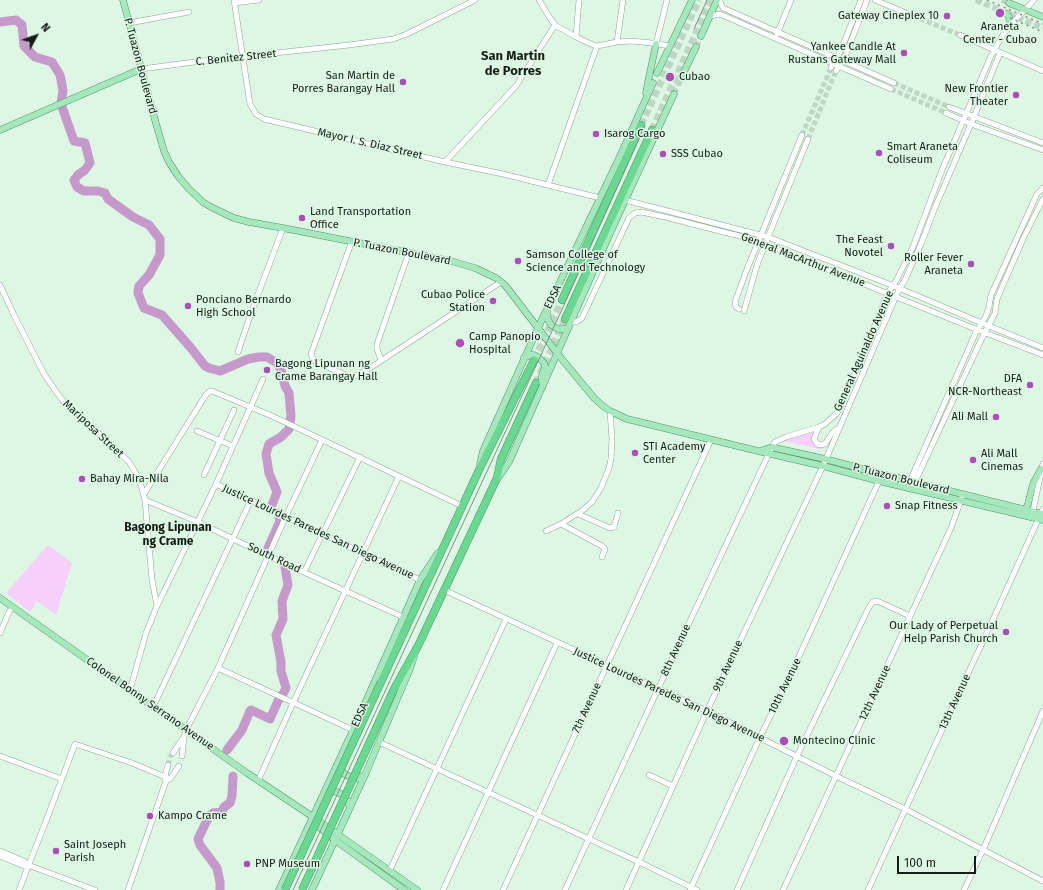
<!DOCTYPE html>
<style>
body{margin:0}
#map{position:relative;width:1043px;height:890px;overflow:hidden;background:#ddf7e4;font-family:"Fira Sans",sans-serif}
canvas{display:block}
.north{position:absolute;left:16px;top:16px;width:40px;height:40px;-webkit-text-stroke:3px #ddf7e4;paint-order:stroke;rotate:49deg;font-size:11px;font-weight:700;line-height:16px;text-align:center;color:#141e17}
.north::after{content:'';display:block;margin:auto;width:14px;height:18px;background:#141e17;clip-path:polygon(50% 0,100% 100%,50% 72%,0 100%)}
.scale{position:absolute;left:897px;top:856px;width:79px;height:18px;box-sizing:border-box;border:2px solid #141e17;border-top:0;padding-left:5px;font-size:12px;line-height:14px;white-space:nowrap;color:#141e17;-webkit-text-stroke:3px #ddf7e4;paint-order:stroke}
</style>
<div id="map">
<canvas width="1043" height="890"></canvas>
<div class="north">N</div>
<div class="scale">100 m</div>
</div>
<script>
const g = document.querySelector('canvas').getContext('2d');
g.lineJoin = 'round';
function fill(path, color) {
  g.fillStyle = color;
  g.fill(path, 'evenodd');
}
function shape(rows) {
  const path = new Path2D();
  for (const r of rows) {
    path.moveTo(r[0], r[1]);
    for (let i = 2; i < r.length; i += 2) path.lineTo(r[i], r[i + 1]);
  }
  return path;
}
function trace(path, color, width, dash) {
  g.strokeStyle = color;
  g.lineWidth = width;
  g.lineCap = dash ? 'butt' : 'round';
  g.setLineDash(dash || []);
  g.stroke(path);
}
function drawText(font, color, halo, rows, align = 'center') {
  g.font = font + ' "Fira Sans",sans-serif';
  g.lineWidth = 3;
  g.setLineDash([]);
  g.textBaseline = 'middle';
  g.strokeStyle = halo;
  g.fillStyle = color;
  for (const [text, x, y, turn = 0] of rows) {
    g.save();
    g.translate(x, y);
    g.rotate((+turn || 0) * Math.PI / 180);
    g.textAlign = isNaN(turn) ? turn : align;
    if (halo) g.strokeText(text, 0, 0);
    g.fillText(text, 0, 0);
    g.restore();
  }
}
fill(shape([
 [815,430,813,443,825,450,783,441,789,438],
 [48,545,72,563,56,615,37,601,30,612,6,593]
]), '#f6d0fb');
trace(shape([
 [0,22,16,20,22,25,24,46,35,57,52,62,60,75,63,90,61,104,74,141,85,143,90,163,85,170,78,175,74,180,77,187,84,191,98,191,105,193,108,199,133,217,149,225,160,239,160,255,149,275,139,286,138,293,144,308,162,315,191,348,205,366,209,368,220,371,248,359,259,357,267,357,277,363,281,370,285,386,289,393,291,416,289,429,281,437,269,444,266,454,269,473,277,492,272,505],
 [268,548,280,521,278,513],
 [227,750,242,730,250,711,251,710,270,719,278,701,284,692,286,688,281,671,281,662,276,635,283,619,282,601,288,585,285,567],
 [220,890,220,882,217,868,200,845,198,839,209,816,213,813,222,812,224,807,230,803,232,796,233,776]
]), '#c599ca', 9);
trace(shape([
 [906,13,960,35],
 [894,83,949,107],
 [891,89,946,113],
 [802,135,831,68],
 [808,139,836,71],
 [168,765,170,757,173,753]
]), '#bfd6c5', 5, [5, 2.5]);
trace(shape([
 [976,0,1043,28],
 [1002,0,1009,3],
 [696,47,701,36],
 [674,94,682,76]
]), '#bfd6c5', 6, [6, 3]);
trace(shape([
 [641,125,699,0],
 [652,130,711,0],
 [534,360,562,300],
 [536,383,565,319]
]), '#bfd6c5', 7, [7, 3.5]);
const minor = shape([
 [234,0,250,104,256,114,264,119,445,162,503,174,600,198],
 [539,0,548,15,555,25,576,37,591,44,597,46,617,42,631,41,652,43,670,46],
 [719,0,723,8,894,83],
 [875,0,906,13],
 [235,3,259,0],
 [710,16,720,14,891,89],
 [1018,17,1025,10,1034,0],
 [129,23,189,12],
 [777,34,791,0],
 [960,35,1043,71],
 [576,37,579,0],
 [617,42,623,0],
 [656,44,667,0],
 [831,68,841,50,861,0],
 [141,69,202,61,349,45,393,39,407,34,475,0],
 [836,71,846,54,867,0],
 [949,107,1043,143],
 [946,113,971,124,1043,150],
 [445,162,516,86,555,25],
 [548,185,597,46],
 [625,200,768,237,889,284,989,326,1043,348],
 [352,241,311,354,314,361,350,377,355,376,367,370,501,282],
 [0,285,14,315,44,374,57,393,65,403,115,448,129,462,135,472,140,482,145,500,152,580,157,606],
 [739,309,736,307,735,302,747,269,802,135],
 [744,311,757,265,768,237,808,139],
 [570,323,578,321,582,318,629,218,635,213,641,212,665,217,755,240,978,330,1043,355],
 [238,352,251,313,283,228],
 [381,360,377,349,377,344,409,252],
 [819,427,815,436,814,439,817,444,821,445,825,444,832,433,837,429],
 [197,431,233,446],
 [204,475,234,410],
 [216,484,420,580],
 [914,486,915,482,982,338,992,319,995,313,997,299,1023,239,1043,199],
 [909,488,910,481,976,332,986,316,989,307,991,295,1037,194,1043,188],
 [144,494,205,396,210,391,212,391,272,416,462,506],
 [145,500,198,522,268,556,403,617],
 [578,514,610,528,614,527,618,513],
 [1032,515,1043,464],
 [561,524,602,546,605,549,602,557],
 [546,531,561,524,583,510,592,502,601,488,609,468,611,459,612,439,610,411],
 [304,572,360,457],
 [444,590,707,711,836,776,905,809,1043,881],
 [0,633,9,612,13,607],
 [218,668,353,730],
 [130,690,146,633,157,606,216,484,263,379],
 [153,707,251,500],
 [379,742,639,862,697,890],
 [173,753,183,738],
 [0,756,62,779],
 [182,756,184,737,186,730,218,668,286,516,322,440],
 [649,775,673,786],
 [167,780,170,779,179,766],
 [258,781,293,703,399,476],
 [0,851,24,861,28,865,95,890],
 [0,856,24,866,28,865],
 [390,870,506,619],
 [19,890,46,821,75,744,132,763,170,779],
 [128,890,166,781,165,776,168,765],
 [443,890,557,643],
 [503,890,711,440],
 [565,890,658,689,772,447,775,442,786,437,819,427,825,424,837,413,840,407,862,357,888,293,897,279,913,247,942,170,991,56,1004,33,1016,19],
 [626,890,707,711,823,466,899,289,904,282,921,244,936,205,974,117,1000,53],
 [690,890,760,737,790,676,879,481],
 [737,890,797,756,869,607,873,602,877,601,910,616],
 [783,890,951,528,962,497],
 [868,890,996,613,1043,509],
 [964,890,983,850,1043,711]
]);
const major = shape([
 [123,0,155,120,164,151,169,162,178,176,189,189,204,203,213,208,234,218,249,222,283,228,451,261,475,268,496,278,505,285,561,358,594,398,603,406,610,411,627,419,758,451,823,466,879,481,1043,520],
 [1009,3,1043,17],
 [1007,14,1009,17,1010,26],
 [701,36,717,0],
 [657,73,692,0],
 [682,76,696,47],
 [646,93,649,77,656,44],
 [0,130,141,69],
 [547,311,547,318,551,325,558,329,568,329],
 [524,358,530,355,534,355,538,357,544,363,545,367,542,375,542,382],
 [760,451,772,447,780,449,825,459,890,476,1043,514],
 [480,464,483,451,538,328,621,154,653,83],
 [498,478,509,462,612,229,674,94],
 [1025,510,1028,504,1033,484,1041,469],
 [0,598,247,773,313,817,417,890],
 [340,767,344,774,351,777,358,778,365,775],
 [327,793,332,791,337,792,343,795,348,801,350,808],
 [313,822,335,840,404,890],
 [279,890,353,730,420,580,438,553],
 [312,890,365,775,410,669,414,657]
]);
const highway = shape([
 [562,300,641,125],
 [565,319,652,130],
 [381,682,479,470,534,360],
 [394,689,418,646,497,478,501,459,536,383]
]);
trace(minor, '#8da694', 6);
trace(major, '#4c9667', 7);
trace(highway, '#4c9667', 8);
trace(minor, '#fff', 5);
trace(major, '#a6e7be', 6);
trace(highway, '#6ad792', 7);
trace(shape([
 [694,29,707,0],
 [293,890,559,316,645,126]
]), '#809285', 1);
trace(shape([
 [987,0,1043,24],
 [1010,18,1043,32]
]), '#809285', 1.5, [2, 4]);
const highwayBridge = shape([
 [285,890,381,682],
 [302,890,394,689]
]);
trace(highwayBridge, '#4c9667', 8, []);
trace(highwayBridge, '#6ad792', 7);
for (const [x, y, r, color] of [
 [1000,13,5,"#ab4eb8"],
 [947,16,4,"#ab4eb8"],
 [904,53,4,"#ab4eb8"],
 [670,77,5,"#ab4eb8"],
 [403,82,4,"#ab4eb8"],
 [1016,95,4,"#ab4eb8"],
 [596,134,4,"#ab4eb8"],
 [879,153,4,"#ab4eb8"],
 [663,154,4,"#ab4eb8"],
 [302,218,4,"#ab4eb8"],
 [891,246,4,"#ab4eb8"],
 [518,261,4,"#ab4eb8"],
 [971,264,4,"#ab4eb8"],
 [493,301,4,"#ab4eb8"],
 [188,306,4,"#ab4eb8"],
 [460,343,5,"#ab4eb8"],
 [267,370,4,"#ab4eb8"],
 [1030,385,4,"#ab4eb8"],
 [996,417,4,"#ab4eb8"],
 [635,453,4,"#ab4eb8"],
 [973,460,4,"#ab4eb8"],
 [82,479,4,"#ab4eb8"],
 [887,506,4,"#ab4eb8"],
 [1006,632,4,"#ab4eb8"],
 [784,741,5,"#ab4eb8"],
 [150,816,4,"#ab4eb8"],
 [56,851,4,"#ab4eb8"],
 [247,864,4,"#ab4eb8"]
]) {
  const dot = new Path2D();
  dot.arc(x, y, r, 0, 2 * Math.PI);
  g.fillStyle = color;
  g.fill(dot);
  trace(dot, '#ddf7e4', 1.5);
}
drawText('11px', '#141e17', '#ddf7e4', [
 ["Gateway Cineplex 10",939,16,"right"],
 ["Araneta",1000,27,"center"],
 ["Center - Cubao",1000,40,"center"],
 ["Yankee Candle At",896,47,"right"],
 ["Rustans Gateway Mall",896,60,"right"],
 ["San Martin de",395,76,"right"],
 ["Porres Barangay Hall",395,89,"right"],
 ["Cubao",679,77],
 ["New Frontier",1008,89,"right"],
 ["Theater",1008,102,"right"],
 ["Isarog Cargo",604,134],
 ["Smart Araneta",887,147],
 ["Coliseum",887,160],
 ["SSS Cubao",671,154],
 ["Land Transportation",310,212],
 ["Office",310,225],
 ["The Feast",883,240,"right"],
 ["Novotel",883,253,"right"],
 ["Samson College of",526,255],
 ["Science and Technology",526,268],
 ["Roller Fever",963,258,"right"],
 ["Araneta",963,271,"right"],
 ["Cubao Police",485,295,"right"],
 ["Station",485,308,"right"],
 ["Ponciano Bernardo",196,300],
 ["High School",196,313],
 ["Camp Panopio",469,337],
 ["Hospital",469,350],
 ["Bagong Lipunan ng",275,364],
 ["Crame Barangay Hall",275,377],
 ["DFA",1022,379,"right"],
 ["NCR-Northeast",1022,392,"right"],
 ["Ali Mall",988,417,"right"],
 ["STI Academy",643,447],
 ["Center",643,460],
 ["Ali Mall",981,454],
 ["Cinemas",981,467],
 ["Bahay Mira-Nila",90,479],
 ["Snap Fitness",895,506],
 ["Our Lady of Perpetual",998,626,"right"],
 ["Help Parish Church",998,639,"right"],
 ["Montecino Clinic",793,741],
 ["Kampo Crame",158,816],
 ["Saint Joseph",64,845],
 ["Parish",64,858],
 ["PNP Museum",255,864]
], 'left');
drawText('11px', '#141e17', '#ddf7e4', [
 ["C. Benitez Street",236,58,-6],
 ["P. Tuazon Boulevard",140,66,75],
 ["Mayor I. S. Diaz Street",370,144,13],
 ["P. Tuazon Boulevard",402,252,11],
 ["General MacArthur Avenue",803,260,21],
 ["EDSA",553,297,-64],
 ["General Aguinaldo Avenue",864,351,-66],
 ["Mariposa Street",93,429,43],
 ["P. Tuazon Boulevard",901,479,14],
 ["Justice Lourdes Paredes San Diego Avenue",318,532,25],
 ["South Road",274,558,25],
 ["8th Avenue",676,650,-65],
 ["9th Avenue",728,666,-65],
 ["10th Avenue",785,686,-64],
 ["12th Avenue",875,693,-65],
 ["Justice Lourdes Paredes San Diego Avenue",669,695,25],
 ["13th Avenue",955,702,-65],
 ["Colonel Bonny Serrano Avenue",150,704,35],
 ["7th Avenue",587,708,-65],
 ["EDSA",360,715,-66]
]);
drawText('bold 12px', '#141e17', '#ddf7e4', [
 ["Bagong Lipunan",168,528],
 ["ng Crame",168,542]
]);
drawText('bold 13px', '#141e17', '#ddf7e4', [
 ["San Martin",513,56],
 ["de Porres",513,71]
]);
</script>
